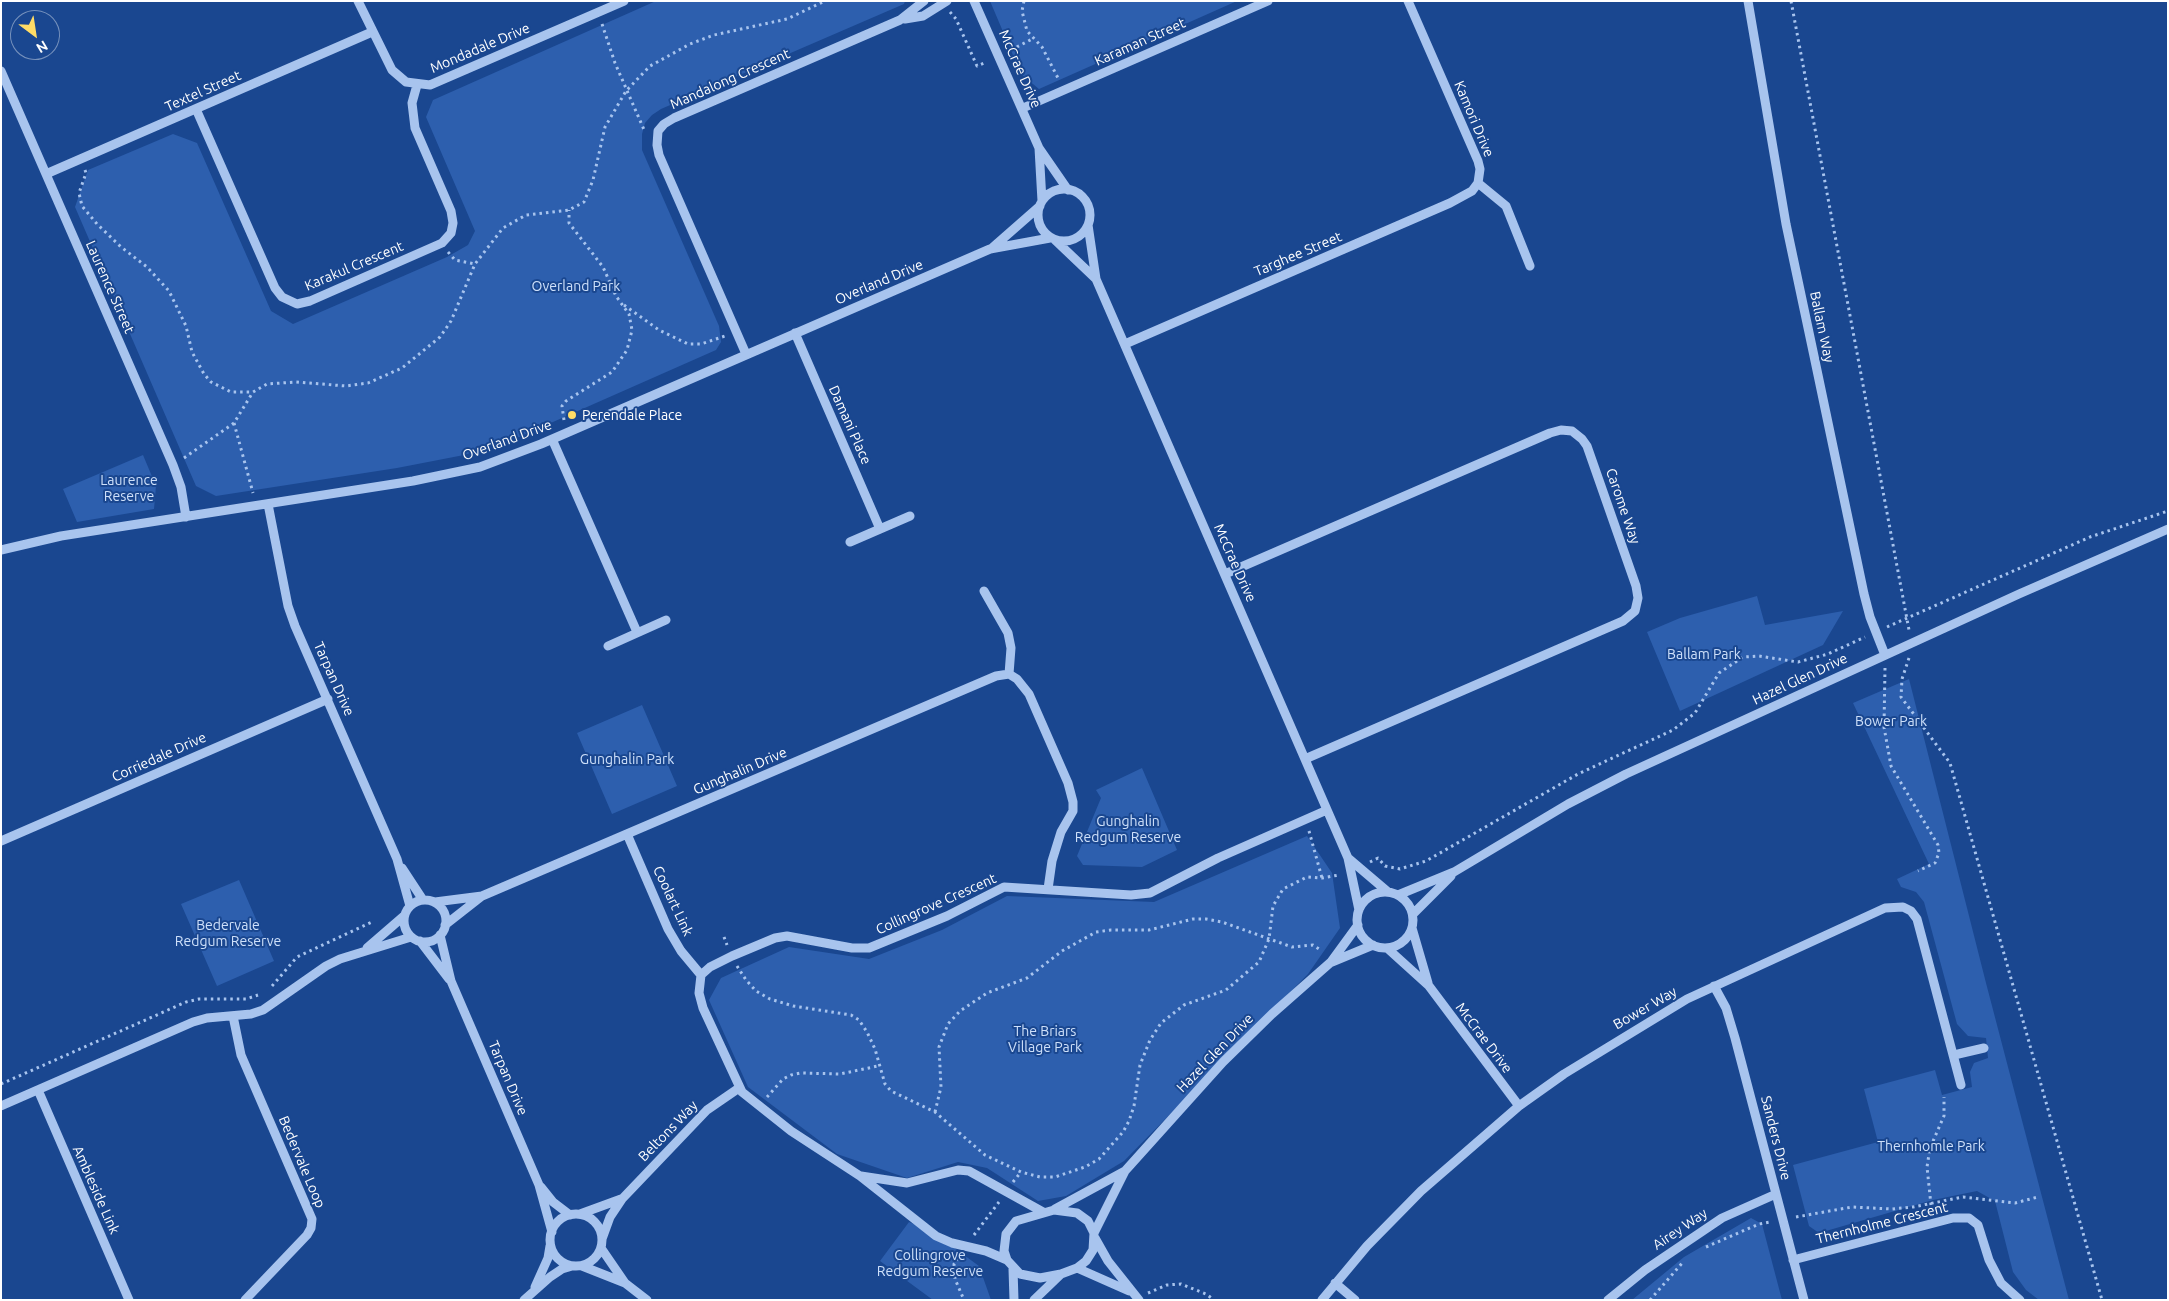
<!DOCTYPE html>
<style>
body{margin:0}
#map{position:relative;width:2169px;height:1301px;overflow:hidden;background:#1a4790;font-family:Ubuntu,sans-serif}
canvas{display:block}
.frame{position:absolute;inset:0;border:2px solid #fff;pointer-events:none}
.north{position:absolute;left:10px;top:10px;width:50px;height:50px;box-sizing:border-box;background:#1a4790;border:1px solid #7691bc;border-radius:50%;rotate:149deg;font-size:14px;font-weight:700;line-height:20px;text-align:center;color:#fff}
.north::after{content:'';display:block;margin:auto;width:18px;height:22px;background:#ffdc66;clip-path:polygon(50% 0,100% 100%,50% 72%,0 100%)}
</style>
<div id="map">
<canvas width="2169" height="1301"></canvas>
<div class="frame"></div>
<div class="north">N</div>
</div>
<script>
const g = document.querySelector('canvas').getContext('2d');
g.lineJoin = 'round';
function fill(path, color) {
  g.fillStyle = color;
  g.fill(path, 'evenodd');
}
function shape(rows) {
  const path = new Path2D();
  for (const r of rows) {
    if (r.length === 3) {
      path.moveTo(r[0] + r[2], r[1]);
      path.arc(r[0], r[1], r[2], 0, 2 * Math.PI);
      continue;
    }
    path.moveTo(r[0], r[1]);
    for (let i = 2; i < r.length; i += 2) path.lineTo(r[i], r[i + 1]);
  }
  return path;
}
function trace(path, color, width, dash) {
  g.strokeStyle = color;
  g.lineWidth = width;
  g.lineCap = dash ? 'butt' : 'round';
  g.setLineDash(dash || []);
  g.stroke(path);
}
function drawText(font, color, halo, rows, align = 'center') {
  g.font = font + ' Ubuntu,sans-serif';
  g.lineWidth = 4;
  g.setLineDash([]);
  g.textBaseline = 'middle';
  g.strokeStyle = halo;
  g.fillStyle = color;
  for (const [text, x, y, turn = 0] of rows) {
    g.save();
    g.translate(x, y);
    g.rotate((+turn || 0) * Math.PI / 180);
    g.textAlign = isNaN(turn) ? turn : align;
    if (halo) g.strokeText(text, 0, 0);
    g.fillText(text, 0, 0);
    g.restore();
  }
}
fill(shape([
 [656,1,905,1,904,4,661,109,652,115,645,123,642,134,642,150,719,326,721,342,716,350,519,437,464,455,397,468,216,496,196,486,75,207,88,170,173,134,197,143,271,311,293,324,447,257,468,245,475,231,426,117,433,100],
 [990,1,1237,1,1039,89,1021,74],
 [143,455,156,486,154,509,77,522,63,489],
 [1757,596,1765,625,1843,611,1823,645,1680,711,1647,632,1680,618],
 [1909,679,1986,983,2069,1300,2039,1300,2026,1290,2013,1272,1995,1201,1977,1191,1933,1200,1819,1233,1809,1226,1793,1165,1878,1142,1864,1089,1935,1070,1942,1095,1972,1087,1970,1072,1974,1063,1988,1058,1986,1038,1968,1036,1957,1024,1924,902,1916,892,1901,887,1897,879,1929,864,1853,703],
 [642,705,677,786,612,814,577,733],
 [1142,768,1177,850,1142,867,1083,865,1077,856,1101,798,1096,790],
 [1307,836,1332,873,1340,928,1308,974,1124,1161,1066,1196,1038,1201,987,1168,958,1162,907,1178,837,1154,748,1087,709,1000,721,978,789,947,869,959,942,930,1007,896,1154,902],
 [239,880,274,961,217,986,181,904],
 [1751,1218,1762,1224,1782,1300,1632,1300,1684,1257],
 [909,1222,931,1231,979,1266,991,1300,933,1300,880,1261]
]), '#2d5fae');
trace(shape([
 [1024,1,1022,11,1027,31,1042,47,1059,80],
 [1791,1,1909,630],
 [950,12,956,19,977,66,987,62],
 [602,24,615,63,645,132],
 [1011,50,1034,38],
 [85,170,86,173,79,193,82,206,97,224,121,247,147,267,169,291,186,326,192,352,204,374,211,382,231,392,252,392],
 [448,252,455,260,475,264],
 [624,305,659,330,688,344,701,344,725,336],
 [564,420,562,406,566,401,612,372,627,350,632,330,629,314,616,296,603,267,569,223,569,210],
 [234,423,253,493],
 [184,458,234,423,253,392,267,384,296,382,346,386,368,383,402,368,440,337,451,321,475,264,503,228,526,215,569,210,584,202,593,180,605,127,626,91,650,66,690,44,714,35,787,19,825,1],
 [1887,627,2090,537,2168,511],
 [1909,658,1902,679,1901,697,1950,763,2102,1300],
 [1885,668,1884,727,1891,766,1938,845,1939,853,1935,863,1918,871],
 [1309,831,1322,878],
 [1370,862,1378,858,1385,866,1400,869,1426,861,1578,774,1673,730,1695,713,1719,673,1743,657,1759,656,1798,662,1828,654,1865,637],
 [724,937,727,945],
 [737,966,746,980,756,991,770,999,793,1006,851,1015,859,1020,867,1032,875,1049,885,1084,891,1091,935,1112,985,1155,1021,1172,1040,1177,1055,1177,1085,1167,1099,1159,1123,1132,1129,1121,1134,1106,1140,1065,1150,1040,1161,1023,1184,1005,1226,990,1259,962,1269,939,1273,906,1283,889,1307,877,1322,878,1339,875],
 [272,986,297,957,372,922],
 [1,1084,186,1002,199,999,246,999,258,995],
 [767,1097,783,1079,791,1075,801,1073,840,1074,878,1066],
 [935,1112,941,1087,939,1047,948,1024,960,1011,987,993,1027,978,1062,951,1096,932,1111,930,1149,930,1193,919,1206,919,1222,922,1292,947,1313,945,1322,951],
 [1013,1182,1021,1172],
 [1931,1205,1927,1167,1930,1148,1944,1116,1944,1097],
 [1796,1217,1852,1207,1892,1209,1913,1207,1963,1197,2015,1203,2038,1197],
 [974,1235,999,1202],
 [1706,1247,1759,1224,1770,1222],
 [958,1258,954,1264,955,1279,964,1300],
 [1148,1293,1167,1285,1181,1284,1206,1294,1214,1300],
 [1650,1300,1684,1261]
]), '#a8c4ee', 3, [2.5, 4]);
trace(shape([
 [358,1,392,70,406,82,430,85,624,1],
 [974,1,1039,148,1068,190],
 [1408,1,1478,161,1480,169,1478,183,1506,206,1530,266],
 [1748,1,1786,224,1814,356,1864,594,1870,617,1885,655],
 [905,19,923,16,947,1],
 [1,71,173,465,181,487,186,517],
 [1023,108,1268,1],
 [196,109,275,288,282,297,297,304,310,301,442,243,451,233,453,223,451,211,415,128,412,103,417,85],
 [1039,148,1042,201],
 [46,174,372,32],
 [1064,215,26],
 [1088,225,1096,279,1348,858,1359,910],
 [1055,240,1096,279],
 [991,249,1040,206],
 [795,333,880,529],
 [1125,344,1450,203,1472,191,1478,183],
 [746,354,659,155,657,145,658,131,664,124,674,118,900,20,924,1],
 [552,439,637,632],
 [268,504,288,606,295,626,397,859,410,906],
 [850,542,910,516],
 [1,550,61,536,413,481,480,467,541,444,990,249,1050,238],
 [1225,574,1550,433,1561,430,1572,431,1582,439,1587,446,1636,586,1638,598,1635,611,1623,621,1305,759],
 [984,591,1008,633,1011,648,1009,674],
 [608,646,666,620],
 [627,834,668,929,681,951,701,975],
 [1,841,328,699],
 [1348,858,1388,892],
 [402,868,423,900],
 [1385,920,28],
 [1398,895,1454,872,1568,804,1626,774,2019,594,2168,529],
 [425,921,21],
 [435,902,482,896,996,676,1009,674,1017,679,1029,694,1068,783,1073,802,1073,811,1061,832,1052,861,1048,889],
 [1413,914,1451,876],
 [445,925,482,896],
 [1412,928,1428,983],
 [440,935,451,981,539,1185,552,1232],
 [420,941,449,979],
 [367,948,404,916],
 [1387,948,1429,986,1519,1106],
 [1332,962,1373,945],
 [1714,986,1726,1008,1735,1038,1804,1300],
 [233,1016,241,1055,312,1219,311,1228,307,1235,245,1300],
 [1954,1055,1984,1048],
 [38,1090,129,1300],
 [1,1106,193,1022,207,1018,251,1014,263,1010,326,966,340,959,411,937],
 [861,1176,907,1183,958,1170,969,1171,1043,1212],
 [541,1187,553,1202,570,1215],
 [1055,1209,1125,1171],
 [1054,1210,1077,1213,1088,1221,1094,1233,1093,1250,1086,1261,1077,1268,1061,1274,1040,1278,1020,1274,1007,1260,1004,1251,1006,1234,1016,1221,1054,1210],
 [580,1214,621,1199],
 [576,1240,26],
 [1094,1233,1125,1171,1223,1062,1272,1014,1331,962,1358,925],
 [1095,1238,1108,1261,1139,1300],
 [602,1239,610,1217,622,1199,707,1110,739,1088],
 [601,1248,625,1283],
 [1007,1260,986,1251,952,1243,936,1236,860,1176,791,1131,742,1092,703,1008,699,993,701,975,710,967,732,956,775,938,787,936,852,948,869,948,947,916,1004,887,1131,895,1150,893,1218,858,1327,810],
 [1793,1260,1953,1218,1969,1218,1978,1225,1989,1260,2001,1283,2020,1300],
 [582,1266,625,1283,647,1300],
 [1077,1268,1129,1291],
 [1013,1269,1014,1300],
 [1335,1283,1355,1300],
 [535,1287,548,1258,550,1246],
 [524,1300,550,1277,562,1269,572,1266],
 [1034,1300,1061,1274],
 [1322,1300,1367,1246,1421,1191,1519,1106,1564,1074,1687,999,1885,908,1903,907,1911,911,1917,919,1961,1085],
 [1608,1300,1645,1270,1722,1218,1776,1194]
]), '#a8c4ee', 9);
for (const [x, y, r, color] of [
 [572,415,5,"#ffdc66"]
]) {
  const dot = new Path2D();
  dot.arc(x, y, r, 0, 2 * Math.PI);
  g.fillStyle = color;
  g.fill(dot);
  trace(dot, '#1a4790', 2);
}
drawText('14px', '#fff', '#1a4790', [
 ["Karaman Street",1140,42,-24],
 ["Mondadale Drive",480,48,-23],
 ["McCrae Drive",1020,69,66],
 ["Mandalong Crescent",730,79,-24],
 ["Textel Street",203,91,-24],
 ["Kamori Drive",1474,119,67],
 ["Targhee Street",1298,254,-23],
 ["Karakul Crescent",354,266,-23],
 ["Overland Drive",879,282,-23],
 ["Laurence Street",110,287,66],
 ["Ballam Way",1822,327,78],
 ["Damani Place",850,425,66],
 ["Overland Drive",507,440,-20],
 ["Carome Way",1623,506,71],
 ["McCrae Drive",1235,563,66],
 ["Tarpan Drive",334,679,66],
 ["Hazel Glen Drive",1800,679,-25],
 ["Corriedale Drive",159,757,-24],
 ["Gunghalin Drive",740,771,-23],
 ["Coolart Link",673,901,65],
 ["Collingrove Crescent",936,904,-24],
 ["Bower Way",1645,1008,-30],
 ["McCrae Drive",1484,1038,53],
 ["Hazel Glen Drive",1215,1053,-46],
 ["Tarpan Drive",508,1078,67],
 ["Beltons Way",668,1131,-46],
 ["Sanders Drive",1776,1138,76],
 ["Bedervale Loop",302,1162,67],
 ["Ambleside Link",96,1190,66],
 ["Thernholme Crescent",1882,1223,-14],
 ["Airey Way",1680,1229,-34]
]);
drawText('14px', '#cee0fa', '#1a4790', [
 ["Overland Park",576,286],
 ["Laurence",129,480],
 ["Reserve",129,496],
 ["Ballam Park",1704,654],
 ["Bower Park",1891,721],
 ["Gunghalin Park",627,759],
 ["Gunghalin",1128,821],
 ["Redgum Reserve",1128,837],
 ["Bedervale",228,925],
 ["Redgum Reserve",228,941],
 ["The Briars",1045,1031],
 ["Village Park",1045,1047],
 ["Thernhomle Park",1931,1146],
 ["Collingrove",930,1255],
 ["Redgum Reserve",930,1271]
]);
drawText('14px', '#fff', '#1a4790', [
 ["Perendale Place",582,415]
], 'left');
</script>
